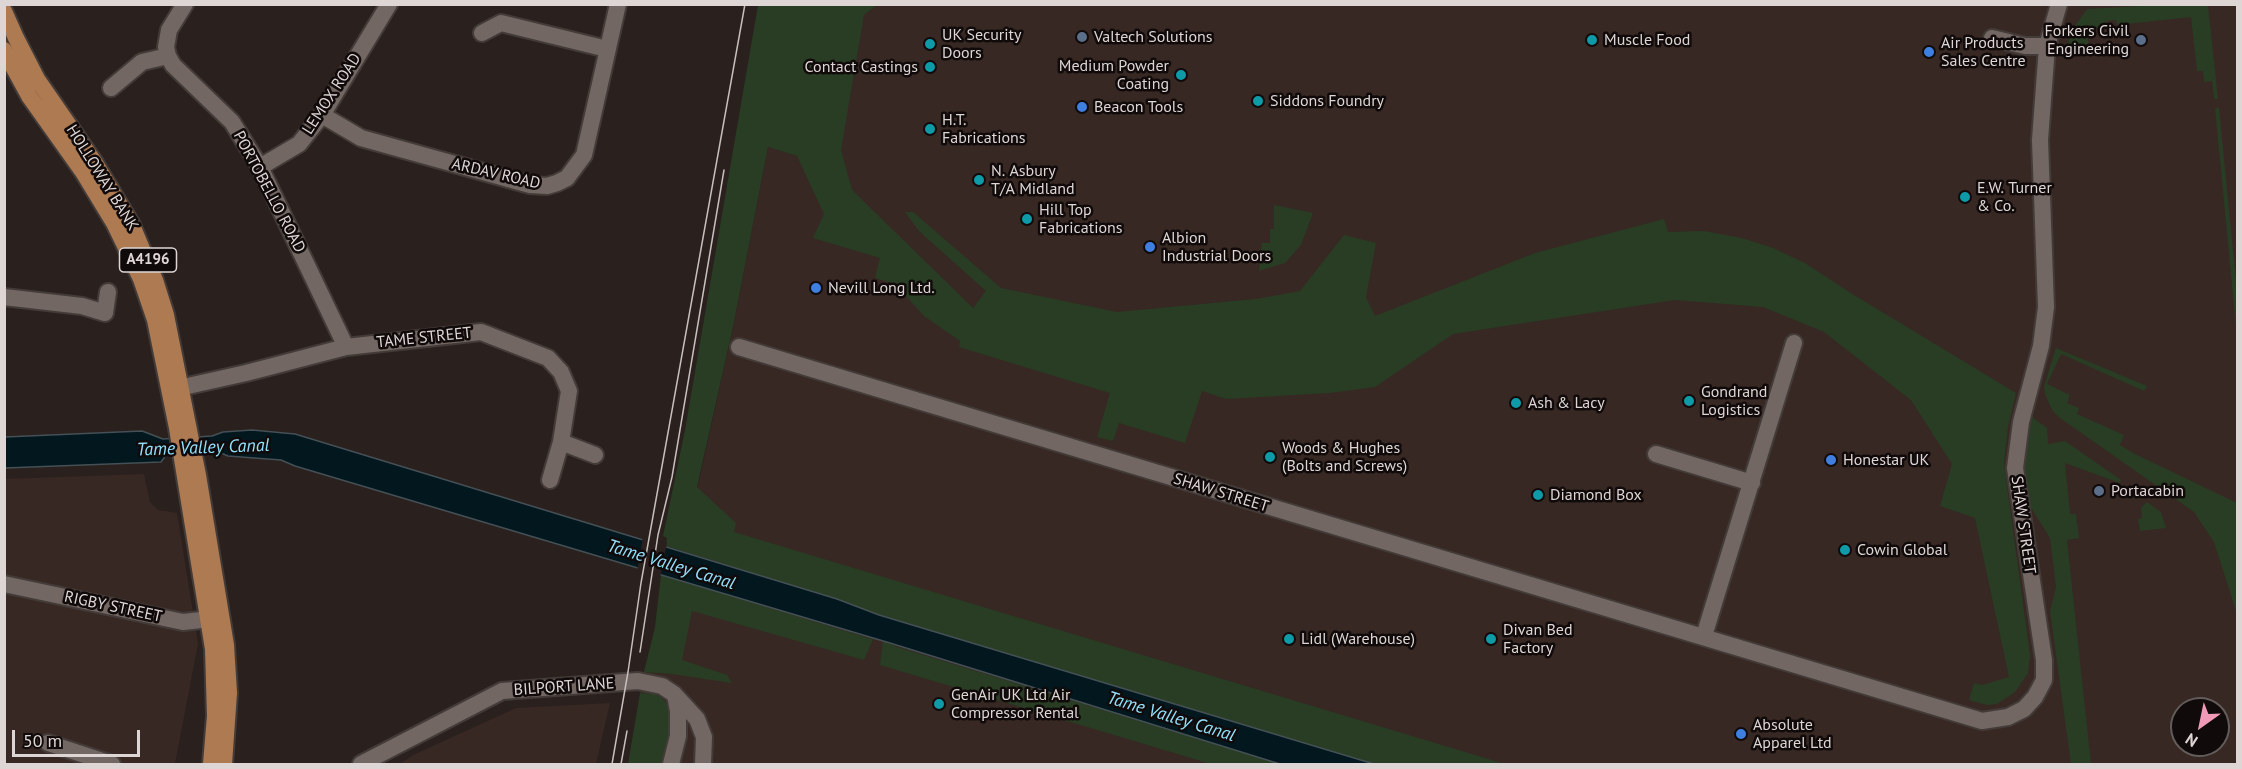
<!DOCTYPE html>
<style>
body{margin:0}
#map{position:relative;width:2242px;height:769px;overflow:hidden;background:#2a201d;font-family:"PT Sans",sans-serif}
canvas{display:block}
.frame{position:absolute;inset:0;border:6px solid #ddd6d4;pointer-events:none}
.north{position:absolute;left:2170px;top:697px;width:60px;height:60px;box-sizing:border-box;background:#100b0a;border:2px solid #625c5b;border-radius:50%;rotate:213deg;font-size:16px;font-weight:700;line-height:24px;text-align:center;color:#ddd6d4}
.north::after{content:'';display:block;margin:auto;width:21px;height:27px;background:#f09ab7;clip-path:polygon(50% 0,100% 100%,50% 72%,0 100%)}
.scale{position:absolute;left:12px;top:730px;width:128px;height:27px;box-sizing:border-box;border:3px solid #ddd6d4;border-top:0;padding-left:8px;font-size:18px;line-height:21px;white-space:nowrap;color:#ddd6d4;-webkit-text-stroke:4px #100b0a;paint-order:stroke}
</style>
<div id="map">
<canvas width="2242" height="769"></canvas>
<div class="frame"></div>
<div class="north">N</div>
<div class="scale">50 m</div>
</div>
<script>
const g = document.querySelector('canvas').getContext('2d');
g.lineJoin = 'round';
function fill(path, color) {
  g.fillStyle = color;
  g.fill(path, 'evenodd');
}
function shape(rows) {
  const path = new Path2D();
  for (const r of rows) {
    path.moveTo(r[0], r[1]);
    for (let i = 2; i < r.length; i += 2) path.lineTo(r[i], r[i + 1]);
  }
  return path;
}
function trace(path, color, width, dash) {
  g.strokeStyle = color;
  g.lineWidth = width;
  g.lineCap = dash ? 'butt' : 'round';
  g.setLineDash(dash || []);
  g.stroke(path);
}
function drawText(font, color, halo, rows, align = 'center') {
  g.font = font + ' "PT Sans",sans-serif';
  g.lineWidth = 5;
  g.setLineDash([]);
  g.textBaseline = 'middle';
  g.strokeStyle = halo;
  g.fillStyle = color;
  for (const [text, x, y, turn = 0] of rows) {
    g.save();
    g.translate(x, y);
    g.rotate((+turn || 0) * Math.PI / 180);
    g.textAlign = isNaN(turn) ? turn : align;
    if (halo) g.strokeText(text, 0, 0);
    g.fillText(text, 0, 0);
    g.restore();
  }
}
fill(shape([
 [877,5,2237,5,2237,764,656,764,640,693,644,672,679,565,689,526,733,327,768,147,797,156,864,15],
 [2182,709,2218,709,2218,745,2182,745],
 [144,474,150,502,158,510,177,513,198,644,175,764,5,764,4,479],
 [610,703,596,764,400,764,413,755,516,708]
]), '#372823');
fill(shape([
 [2174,4,2208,5,2218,99,2214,99,2212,81,2204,82,2203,71,2197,71,2191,17,2117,25,2116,20,2107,21,2107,26,2087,28,2089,52,2066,54,2070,33,2087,9],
 [758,5,877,5,864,15,841,150,852,190,973,308,986,291,919,231,905,212,913,212,1001,288,1117,312,1256,299,1300,291,1344,235,1376,243,1366,297,1375,316,1535,253,1664,219,1668,232,1704,231,1742,238,1773,248,1805,263,1849,292,2016,393,2008,427,2004,464,2030,655,2028,673,2015,692,1997,704,1987,705,1969,700,1974,683,1982,685,2009,677,1975,518,1940,506,1952,464,1911,400,1824,332,1763,307,1675,300,1453,334,1375,387,1330,393,1226,399,1202,391,1185,443,1119,423,1113,441,1097,437,1110,393,959,347,960,341,924,316,895,284,875,278,880,258,813,238,824,214,797,156,768,147,733,327,697,487,736,523,734,532,1505,764,1374,764,879,615,837,599,666,546,667,538,663,536,685,430],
 [2215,108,2219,108,2237,291,2236,327],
 [1274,205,1313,213,1301,245,1285,263,1259,271,1262,243,1270,243,1270,229,1274,229],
 [2056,348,2147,386,2144,391,2061,354,2047,384,2070,395,2067,403,2079,408,2077,414,2124,435,2120,445,2133,453,2237,503,2237,614,2214,542,2194,512,2060,418,2052,410,2045,394,2044,386],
 [2032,417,2047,428,2048,444,2065,441,2121,480,2120,483,2065,463,2070,514,2076,514,2079,538,2067,540,2091,764,2071,764,2050,611,2056,587,2050,538,2025,498,2021,479,2029,419],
 [2147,502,2161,512,2166,528,2140,531,2138,519,2142,518,2141,508],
 [661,575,868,638,873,639,864,660,692,611,682,660,727,675,732,683,672,674,644,672,655,627],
 [883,641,897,647,1280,764,1211,764,880,665],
 [640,693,656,694,664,700,669,708,670,727,663,764,628,764]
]), '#283d23');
const water = shape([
 [252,430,295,434,837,599,879,615,1374,764,1280,764,890,643,295,466,281,460,228,456,216,451,166,455,161,462,5,468,5,437,142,431,163,439,212,436,223,432,252,430]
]);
fill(water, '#03171f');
trace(water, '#445055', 1.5);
fill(shape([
 [643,536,667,543,660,578,637,571]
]), '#2a201d');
const minor = shape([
 [185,4,169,30,166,47,168,56,173,65,232,122,260,167,346,347],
 [482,33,501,23,607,49],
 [1992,38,2025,46,2047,46],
 [111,88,142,62,168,56],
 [322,115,361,138,530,185,547,186,557,183,567,178,584,155,618,4],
 [260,167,299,144,322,115,389,4],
 [4,297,82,306,105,313,108,292],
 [739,347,1982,721,2008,717,2024,709,2035,697,2044,680,2044,660,2015,468,2021,422,2041,346,2046,307,2040,140,2047,46,2059,4],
 [170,390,246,373,346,347,481,332,548,358,561,372,569,391,561,442,550,480],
 [561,442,595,455],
 [1656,454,1752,483],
 [4,584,183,622,220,618],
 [1704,636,1794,343],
 [48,743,112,764],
 [361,764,502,691,638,681,662,686,674,694,697,719,704,737,703,764],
 [671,764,678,736,678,711,675,695]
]);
const primary = shape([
 [4,11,16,38,37,79,95,163,132,225,155,280,166,315,198,475,226,645,229,693,224,764],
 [4,50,29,96,83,172,114,223,141,279,155,320,177,428,213,649,215,716,211,764]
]);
trace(minor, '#433b38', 20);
trace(primary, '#433b38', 20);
trace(minor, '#736763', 16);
trace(primary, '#ad7a52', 16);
trace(shape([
 [640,652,658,535,672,477,724,170],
 [612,764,628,672,641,583,745,4],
 [621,764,627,731]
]), '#c6bfbd', 1.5);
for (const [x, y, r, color] of [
 [1082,37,6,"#5c6f8a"],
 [1592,40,6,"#0f9aa8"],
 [2141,40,6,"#5c6f8a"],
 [930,44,6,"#0f9aa8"],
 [1929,52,6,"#3f7fe0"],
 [930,67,6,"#0f9aa8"],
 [1181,75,6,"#0f9aa8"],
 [1258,101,6,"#0f9aa8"],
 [1082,107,6,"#3f7fe0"],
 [930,129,6,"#0f9aa8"],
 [979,180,6,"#0f9aa8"],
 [1965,197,6,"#0f9aa8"],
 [1027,219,6,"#0f9aa8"],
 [1150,247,6,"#3f7fe0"],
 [816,288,6,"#3f7fe0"],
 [1689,401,6,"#0f9aa8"],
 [1516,403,6,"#0f9aa8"],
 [1270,457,6,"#0f9aa8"],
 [1831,460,6,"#3f7fe0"],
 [2099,491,6,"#5c6f8a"],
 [1538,495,6,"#0f9aa8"],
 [1845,550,6,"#0f9aa8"],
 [1289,639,6,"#0f9aa8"],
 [1491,639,6,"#0f9aa8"],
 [939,704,6,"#0f9aa8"],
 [1741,734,6,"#3f7fe0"]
]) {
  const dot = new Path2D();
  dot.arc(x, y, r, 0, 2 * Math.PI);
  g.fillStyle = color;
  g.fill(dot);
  trace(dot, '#100b0a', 2);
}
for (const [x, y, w] of [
 [148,260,57]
]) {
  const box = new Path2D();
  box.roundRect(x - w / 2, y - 12, w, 24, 4.5);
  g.fillStyle = '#100b0a';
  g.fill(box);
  trace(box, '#ddd6d4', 1.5);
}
drawText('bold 15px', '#ddd6d4', null, [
 ["A4196",148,260]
]);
drawText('16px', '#ddd6d4', '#100b0a', [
 ["Forkers Civil",2129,31,"right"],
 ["Engineering",2129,49,"right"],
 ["UK Security",942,35],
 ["Doors",942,53],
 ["Valtech Solutions",1094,37],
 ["Muscle Food",1604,40],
 ["Air Products",1941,43],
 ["Sales Centre",1941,61],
 ["Medium Powder",1169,66,"right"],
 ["Coating",1169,84,"right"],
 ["Contact Castings",918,67,"right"],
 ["Siddons Foundry",1270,101],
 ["Beacon Tools",1094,107],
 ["H.T.",942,120],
 ["Fabrications",942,138],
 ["N. Asbury",991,171],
 ["T/A Midland",991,189],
 ["E.W. Turner",1977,188],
 ["& Co.",1977,206],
 ["Hill Top",1039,210],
 ["Fabrications",1039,228],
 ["Albion",1162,238],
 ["Industrial Doors",1162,256],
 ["Nevill Long Ltd.",828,288],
 ["Gondrand",1701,392],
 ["Logistics",1701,410],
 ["Ash & Lacy",1528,403],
 ["Woods & Hughes",1282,448],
 ["(Bolts and Screws)",1282,466],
 ["Honestar UK",1843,460],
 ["Portacabin",2111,491],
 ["Diamond Box",1550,495],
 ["Cowin Global",1857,550],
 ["Divan Bed",1503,630],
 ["Factory",1503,648],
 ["Lidl (Warehouse)",1301,639],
 ["GenAir UK Ltd Air",951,695],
 ["Compressor Rental",951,713],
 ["Absolute",1753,725],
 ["Apparel Ltd",1753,743]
], 'left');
drawText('16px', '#ddd6d4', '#100b0a', [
 ["LEMOX ROAD",332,94,-57],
 ["ARDAV ROAD",496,174,13],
 ["HOLLOWAY BANK",102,178,58],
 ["PORTOBELLO ROAD",269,192,62],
 ["TAME STREET",424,338,-6],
 ["SHAW STREET",1221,493,17],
 ["SHAW STREET",2023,525,82],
 ["RIGBY STREET",113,607,12],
 ["BILPORT LANE",564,687,-4]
]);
drawText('italic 18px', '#93e0fd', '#100b0a', [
 ["Tame Valley Canal",203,448,-2],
 ["Tame Valley Canal",671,565,17],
 ["Tame Valley Canal",1171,717,17]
]);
</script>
